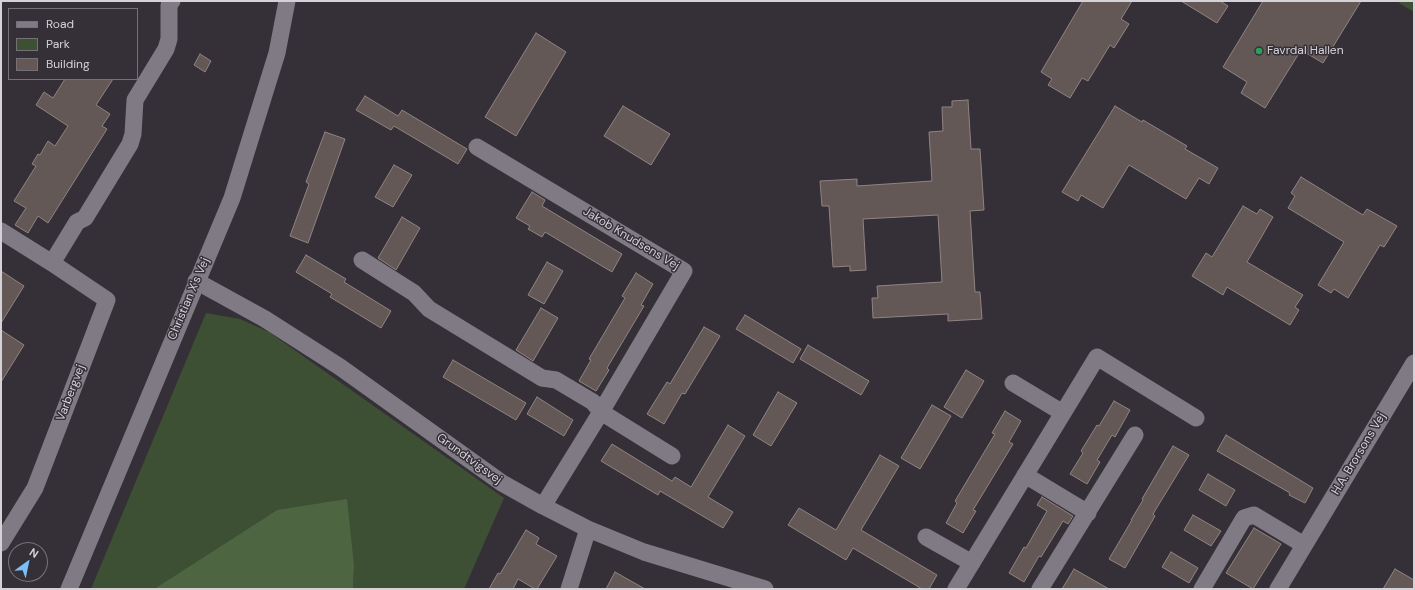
<!DOCTYPE html>
<style>
body{margin:0}
#map{position:relative;width:1415px;height:590px;overflow:hidden;background:#353038;font-family:"DM Sans",sans-serif}
canvas{display:block}
.frame{position:absolute;inset:0;border:2px solid #d5d2d7;pointer-events:none}
.legend{position:absolute;left:8px;top:8px;width:130px;height:72px;box-sizing:border-box;background:#353038;border:1px solid #757178;margin:0;padding:5px 7px;list-style:none;font-size:12px;color:#d5d2d7}
.legend li{display:flex;align-items:center;gap:8px;height:20px}
.legend b{width:20px;border:1px solid #757178}
.north{position:absolute;left:8px;top:542px;width:40px;height:40px;box-sizing:border-box;background:#353038;border:1px solid #757178;border-radius:50%;rotate:33deg;font-size:11px;font-weight:700;line-height:16px;text-align:center;color:#d5d2d7}
.north::after{content:'';display:block;margin:auto;width:14px;height:18px;background:#7cbef9;clip-path:polygon(50% 0,100% 100%,50% 72%,0 100%)}
</style>
<div id="map">
<canvas width="1415" height="590"></canvas>
<div class="frame"></div>
<ul class="legend">
<li><b style="height:5px;background:#7f7a83"></b>Road</li>
<li><b style="height:11px;background:#3d5034"></b>Park</li>
<li><b style="height:11px;background:#635856"></b>Building</li>
</ul>
<div class="north">N</div>
</div>
<script>
const g = document.querySelector('canvas').getContext('2d');
g.lineJoin = 'round';
function fill(path, color) {
  g.fillStyle = color;
  g.fill(path, 'evenodd');
}
function shape(rows) {
  const path = new Path2D();
  for (const r of rows) {
    path.moveTo(r[0], r[1]);
    for (let i = 2; i < r.length; i += 2) path.lineTo(r[i], r[i + 1]);
  }
  return path;
}
function trace(path, color, width, dash) {
  g.strokeStyle = color;
  g.lineWidth = width;
  g.lineCap = dash ? 'butt' : 'round';
  g.setLineDash(dash || []);
  g.stroke(path);
}
function drawText(font, color, halo, rows, align = 'center') {
  g.font = font + ' "DM Sans",sans-serif';
  g.lineWidth = 3;
  g.setLineDash([]);
  g.textBaseline = 'middle';
  g.strokeStyle = halo;
  g.fillStyle = color;
  for (const [text, x, y, turn = 0] of rows) {
    g.save();
    g.translate(x, y);
    g.rotate((+turn || 0) * Math.PI / 180);
    g.textAlign = isNaN(turn) ? turn : align;
    if (halo) g.strokeText(text, 0, 0);
    g.fillText(text, 0, 0);
    g.restore();
  }
}
fill(shape([
 [1400,1,1414,1,1414,12,1399,3],
 [206,313,240,319,269,332,504,498,464,589,353,589,354,566,277,510,154,589,91,589]
]), '#3d5034');
fill(shape([
 [347,499,354,566,353,589,154,589,277,510]
]), '#4d6641');
const building = shape([
 [1083,1,1132,1,1121,19,1129,24,1114,48,1110,45,1088,81,1082,78,1070,98,1048,85,1052,79,1041,72,1083,1],
 [1181,1,1220,1,1228,6,1217,23,1181,1],
 [1263,1,1361,1,1323,63,1301,50,1265,108,1241,93,1247,82,1223,67,1263,1],
 [536,33,566,52,516,136,485,117,536,33],
 [200,54,211,61,205,72,194,65,200,54],
 [65,79,113,79,96,105,110,114,102,126,107,129,48,223,38,216,28,233,15,225,26,208,14,201,36,166,32,164,38,154,40,155,48,141,55,146,68,126,36,105,44,92,53,98,65,79],
 [365,96,398,116,402,110,467,149,458,164,394,126,391,130,356,110,365,96],
 [968,100,971,149,980,149,984,210,970,211,975,292,980,292,982,319,948,321,948,314,873,318,872,298,878,298,877,286,942,282,938,215,863,219,866,270,850,271,850,266,833,267,829,206,822,206,820,181,857,179,857,186,932,181,929,132,943,131,942,107,952,107,952,101,968,100],
 [623,106,670,134,651,165,604,136,623,106],
 [1115,106,1142,122,1143,120,1187,146,1185,149,1218,168,1209,184,1199,178,1186,199,1129,165,1103,208,1081,195,1078,201,1062,192,1115,106],
 [325,132,345,139,308,243,290,236,309,184,306,182,325,132],
 [394,165,412,175,393,207,375,197,394,165],
 [1301,177,1363,215,1367,209,1397,226,1384,247,1380,245,1348,298,1334,289,1331,293,1318,285,1344,242,1288,208,1295,196,1291,193,1301,177],
 [532,192,545,200,542,206,622,254,612,272,545,232,542,237,528,229,530,226,516,218,532,192],
 [1243,206,1257,214,1260,209,1273,217,1247,262,1303,295,1295,307,1299,310,1290,325,1227,287,1223,295,1192,276,1206,253,1212,257,1243,206],
 [402,217,420,228,396,270,378,258,402,217],
 [306,255,346,279,344,282,391,311,381,328,330,297,332,294,296,272,306,255],
 [547,262,563,271,544,304,528,295,547,262],
 [1,271,24,286,1,323,1,271],
 [636,273,653,284,641,305,644,306,607,368,609,370,596,391,579,381,591,360,589,359,625,298,622,296,636,273],
 [541,308,558,318,533,361,516,350,541,308],
 [745,315,801,349,793,363,736,329,745,315],
 [704,327,720,336,685,394,682,393,664,424,647,414,667,382,670,384,704,327],
 [1,330,24,345,1,382,1,330],
 [808,345,869,381,861,395,800,359,808,345],
 [453,360,526,403,516,420,443,377,453,360],
 [966,370,984,381,962,418,944,407,966,370],
 [778,392,797,403,771,446,753,435,778,392],
 [537,397,573,420,564,436,527,414,537,397],
 [1114,401,1130,410,1115,437,1112,435,1097,460,1100,462,1087,484,1070,474,1083,453,1081,451,1097,425,1099,426,1114,401],
 [932,405,951,416,920,469,901,458,932,405],
 [1005,411,1021,421,1009,442,1013,444,973,510,976,511,963,533,946,523,957,503,955,501,995,434,992,433,1005,411],
 [728,425,745,436,708,497,733,512,723,528,660,491,658,495,601,461,612,444,672,481,675,477,691,487,728,425],
 [1226,435,1313,488,1305,503,1289,495,1290,493,1217,451,1226,435],
 [1173,446,1189,455,1153,514,1155,516,1125,568,1109,559,1132,520,1131,520,1143,500,1142,499,1173,446],
 [880,455,899,466,861,530,937,575,929,589,922,589,853,548,846,560,788,525,799,508,836,530,880,455],
 [1208,474,1235,490,1226,506,1199,490,1208,474],
 [1042,497,1073,516,1068,524,1063,521,1041,557,1039,556,1024,582,1009,573,1024,547,1026,548,1047,511,1037,505,1042,497],
 [1193,515,1221,531,1211,546,1184,530,1193,515],
 [1254,528,1281,544,1253,589,1226,573,1254,528],
 [526,530,539,538,536,544,557,556,537,589,535,589,518,579,513,589,489,589,498,573,500,574,526,530],
 [1171,552,1198,568,1189,583,1162,567,1171,552],
 [1074,569,1109,589,1062,589,1074,569],
 [1395,569,1414,580,1414,589,1383,589,1395,569],
 [615,572,645,589,606,589,615,572]
]);
fill(building, '#635856');
trace(building, '#908482', 1);
trace(shape([
 [477,147,684,271,601,412,543,506],
 [1,231,52,263,107,300,35,488,1,543],
 [362,260,414,293,429,309,542,378,556,380,593,402,601,412,672,456],
 [52,263,77,222,85,218,130,144,133,134,135,100,166,49,169,39,169,5,172,1],
 [196,281,265,319,340,367,502,483,543,506,588,529,644,552,765,589],
 [1013,383,1063,413],
 [1025,475,1088,513],
 [926,537,972,563],
 [69,589,232,198,277,53,287,1],
 [569,589,588,529],
 [956,589,1097,357,1196,418],
 [1040,589,1135,435],
 [1202,589,1244,518,1254,515,1304,545],
 [1278,589,1414,363]
]), '#7f7a83', 17);
for (const [x, y, r, color] of [
 [1259,51,4,"#2e9e5b"]
]) {
  const dot = new Path2D();
  dot.arc(x, y, r, 0, 2 * Math.PI);
  g.fillStyle = color;
  g.fill(dot);
  trace(dot, '#353038', 1.5);
}
drawText('12px', '#d5d2d7', '#353038', [
 ["Favrdal Hallen",1267,51]
], 'left');
drawText('12px', '#d5d2d7', '#353038', [
 ["Jakob Knudsens Vej",631,239,31],
 ["Christian X's Vej",189,299,-67],
 ["Varbergvej",71,393,-69],
 ["H.A. Brorsons Vej",1359,454,-59],
 ["Grundtvigsvej",469,459,36]
]);
</script>
